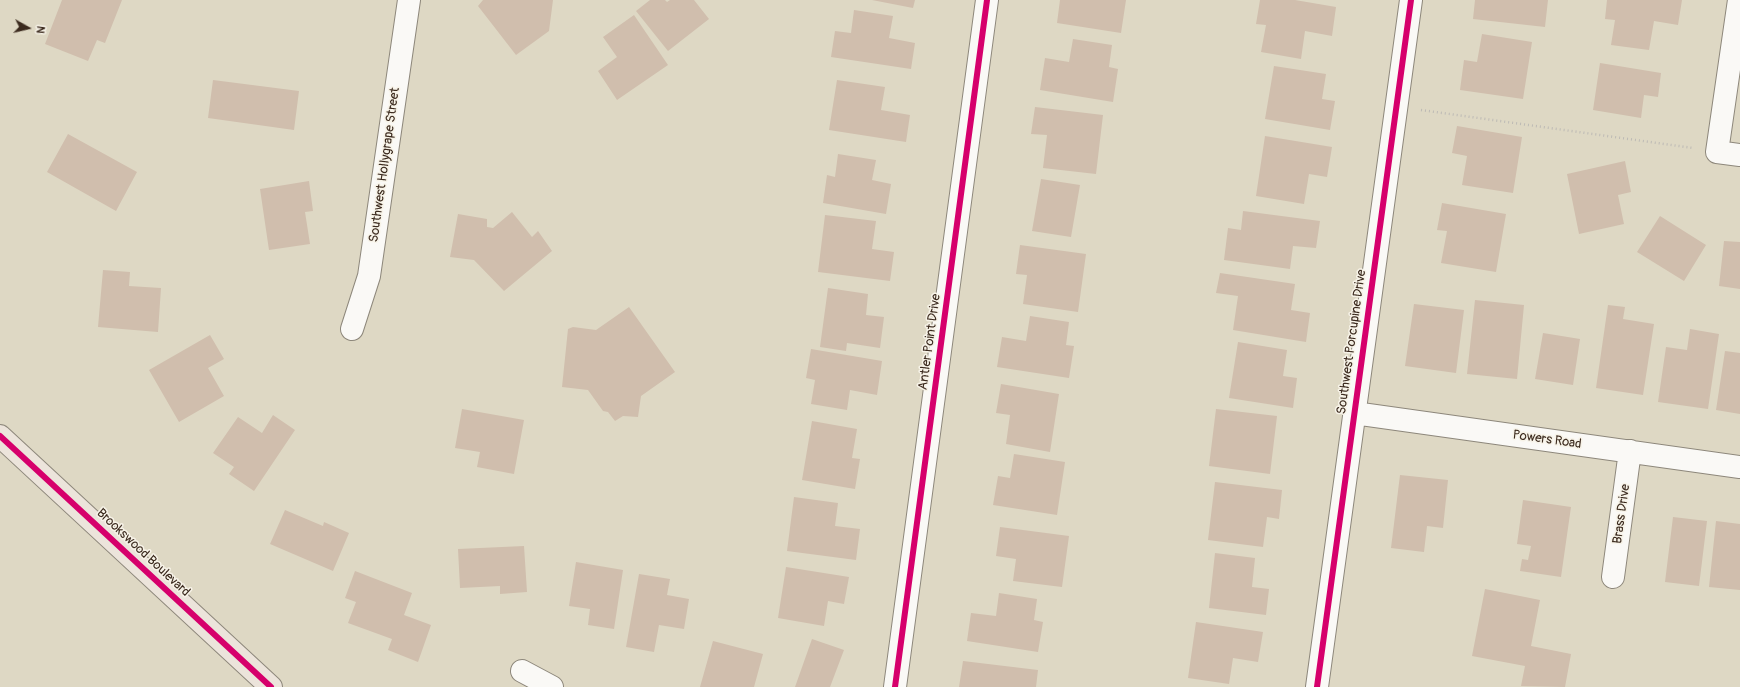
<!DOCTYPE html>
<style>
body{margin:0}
#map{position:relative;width:1740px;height:687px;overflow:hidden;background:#ded8c4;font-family:Pangolin,sans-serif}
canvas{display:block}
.north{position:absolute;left:8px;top:8px;width:40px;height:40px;-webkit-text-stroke:3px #f7f3e8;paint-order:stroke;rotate:98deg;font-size:11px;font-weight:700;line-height:16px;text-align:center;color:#3b2a1e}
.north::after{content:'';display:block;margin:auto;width:14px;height:18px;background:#3b2a1e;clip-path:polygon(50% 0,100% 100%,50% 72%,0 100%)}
</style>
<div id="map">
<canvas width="1740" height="687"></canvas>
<div class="north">N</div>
</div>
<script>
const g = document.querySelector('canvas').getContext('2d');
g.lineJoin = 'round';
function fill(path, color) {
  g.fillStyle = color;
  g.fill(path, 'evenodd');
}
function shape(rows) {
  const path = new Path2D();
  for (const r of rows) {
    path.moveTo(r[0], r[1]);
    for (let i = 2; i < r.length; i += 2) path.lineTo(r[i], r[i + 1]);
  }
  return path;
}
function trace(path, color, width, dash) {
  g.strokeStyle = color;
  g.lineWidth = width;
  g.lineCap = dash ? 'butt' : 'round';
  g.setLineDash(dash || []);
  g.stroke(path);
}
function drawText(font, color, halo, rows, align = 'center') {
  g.font = font + ' Pangolin,sans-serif';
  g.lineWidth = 3;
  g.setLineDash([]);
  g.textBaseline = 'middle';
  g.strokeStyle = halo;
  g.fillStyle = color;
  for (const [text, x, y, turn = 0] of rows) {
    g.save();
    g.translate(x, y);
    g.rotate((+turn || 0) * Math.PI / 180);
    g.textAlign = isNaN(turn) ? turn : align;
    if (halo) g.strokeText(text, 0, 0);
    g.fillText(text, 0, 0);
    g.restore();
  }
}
fill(shape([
 [62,0,122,0,105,43,97,40,88,61,45,44],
 [483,0,553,0,549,31,516,55,478,6],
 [650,0,665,0,667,2,670,0,694,0,709,19,668,51,636,11],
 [872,0,915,0,913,8],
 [1060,0,1126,0,1121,33,1057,23],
 [1260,0,1295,0,1336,7,1332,36,1305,31,1301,59,1261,52,1266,25,1256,24],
 [1475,0,1548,0,1545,27,1473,19],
 [1607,0,1682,0,1678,25,1654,21,1649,50,1611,45,1615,20,1605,19],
 [854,10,893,16,889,38,915,43,911,69,831,57,835,31,851,33],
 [634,15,668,65,617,100,598,71,617,57,603,37],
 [1482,34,1532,42,1523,99,1460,90,1464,60,1477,62],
 [1073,39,1112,45,1109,67,1118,69,1113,102,1040,90,1045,58,1069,62],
 [1600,63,1661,73,1658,97,1644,95,1641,118,1593,110],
 [1274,66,1326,74,1322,99,1335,101,1330,130,1265,119],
 [213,80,299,91,294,130,208,118],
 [837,80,885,87,881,110,910,115,906,142,829,130],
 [1035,107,1103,115,1096,174,1043,168,1047,135,1031,134],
 [1457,126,1522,137,1513,193,1462,185,1467,156,1452,153],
 [68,134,137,172,116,211,47,172],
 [1265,136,1332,147,1327,177,1309,174,1304,204,1256,196],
 [838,154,876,160,872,180,891,184,886,214,823,203,827,175,835,177],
 [1625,161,1631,192,1618,195,1624,224,1579,234,1567,174],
 [1041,179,1080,185,1071,237,1032,231],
 [309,181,313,211,305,212,310,244,269,250,260,189],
 [1442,203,1506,214,1496,272,1441,263,1447,231,1437,230],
 [1243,211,1320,221,1316,248,1293,246,1290,269,1224,260,1228,228,1241,230],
 [512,212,532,237,538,231,552,251,504,291,474,260,450,257,458,214,487,219,487,227,493,228],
 [825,215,876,221,872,249,894,252,890,281,818,272],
 [1660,216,1706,245,1684,281,1637,252],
 [1724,241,1740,242,1740,289,1719,286],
 [1020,245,1086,254,1078,312,1023,304,1027,275,1016,274],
 [103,270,130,272,129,286,161,288,158,332,98,327],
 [1220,273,1295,284,1291,310,1310,313,1306,342,1233,330,1238,296,1216,293],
 [828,288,868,294,866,315,884,317,880,348,847,343,846,351,820,347],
 [1475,300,1524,305,1517,379,1467,374],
 [1414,304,1464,310,1456,373,1405,366],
 [1608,305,1625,307,1623,319,1654,324,1643,395,1596,388],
 [629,307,675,372,641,396,638,417,623,416,615,421,608,412,603,411,588,390,562,387,568,329,573,327,596,330],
 [1030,316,1069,322,1066,345,1074,346,1069,378,997,367,1002,337,1026,341],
 [1690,329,1719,334,1708,409,1658,402,1666,347,1687,350],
 [1543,333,1580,339,1573,385,1535,379],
 [210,335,224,359,208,368,224,396,179,422,149,370],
 [1238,342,1287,350,1283,376,1297,378,1293,408,1229,398],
 [811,349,882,361,877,395,850,390,847,410,811,404,815,380,806,378],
 [1725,351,1740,353,1740,414,1716,410],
 [1001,384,1059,394,1050,452,1006,444,1010,415,996,413],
 [462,409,524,420,514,474,477,467,480,452,455,448],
 [1216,409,1277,416,1270,474,1209,466],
 [273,415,295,430,254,491,229,474,234,467,213,453,238,417,262,433],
 [812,421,857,429,852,458,860,459,855,489,802,480],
 [1014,454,1065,462,1057,515,993,505,998,476,1010,478],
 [1400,475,1448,480,1443,528,1427,526,1424,552,1391,548],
 [1215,482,1282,490,1279,519,1267,517,1263,547,1208,540],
 [794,497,838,503,835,526,860,529,856,560,787,551],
 [1523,500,1571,507,1561,577,1520,571,1522,559,1528,560,1531,546,1517,544],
 [285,510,323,526,324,522,349,533,333,571,270,544],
 [1673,517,1707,521,1699,586,1665,582],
 [1716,521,1740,524,1740,590,1709,587],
 [1000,527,1069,536,1062,587,1013,581,1016,559,996,556],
 [524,546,527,592,500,594,500,586,460,588,458,549],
 [1215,553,1255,558,1252,587,1269,589,1266,615,1209,608],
 [576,562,623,570,614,629,588,625,590,609,569,606],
 [786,567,849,577,844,604,828,601,824,626,778,618],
 [355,571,412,593,404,615,431,625,418,662,388,650,392,639,348,623,356,602,345,598],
 [639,574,670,579,667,595,689,599,684,629,659,625,654,652,626,647],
 [1485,589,1540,600,1531,646,1571,654,1565,687,1521,686,1525,666,1472,656],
 [999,593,1037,599,1034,620,1043,622,1038,652,967,641,971,613,996,616],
 [1196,622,1263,632,1258,662,1233,658,1229,684,1188,678],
 [812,639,844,650,830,687,795,687],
 [713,641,763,654,754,687,700,687],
 [963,661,1038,670,1036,687,959,687]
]), '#d0bead');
const minor = shape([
 [1739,0,1717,152,1740,155],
 [352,329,369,276,409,0],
 [1354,413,1740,467],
 [1613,577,1630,451],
 [522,671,552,687],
 [895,687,987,0],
 [1317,687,1411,0]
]);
const major = shape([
 [0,436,271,687]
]);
trace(minor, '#8d877b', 24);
trace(major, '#8d877b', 24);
trace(shape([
 [1421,110,1693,148]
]), '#bdbab5', 2.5, [1, 3]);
trace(minor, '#faf9f6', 22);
trace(major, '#ece4db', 22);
trace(shape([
 [0,436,271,687],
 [895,687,987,0],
 [1317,687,1411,0]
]), '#d6006c', 6);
drawText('13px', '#3b2a1e', '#f7f3e8', [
 ["Southwest Hollygrape Street",385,165,-82],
 ["Antler Point Drive",930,342,-82],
 ["Southwest Porcupine Drive",1352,342,-82],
 ["Powers Road",1547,440,8],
 ["Brass Drive",1622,514,-82],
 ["Brookswood Boulevard",143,553,43]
]);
</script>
